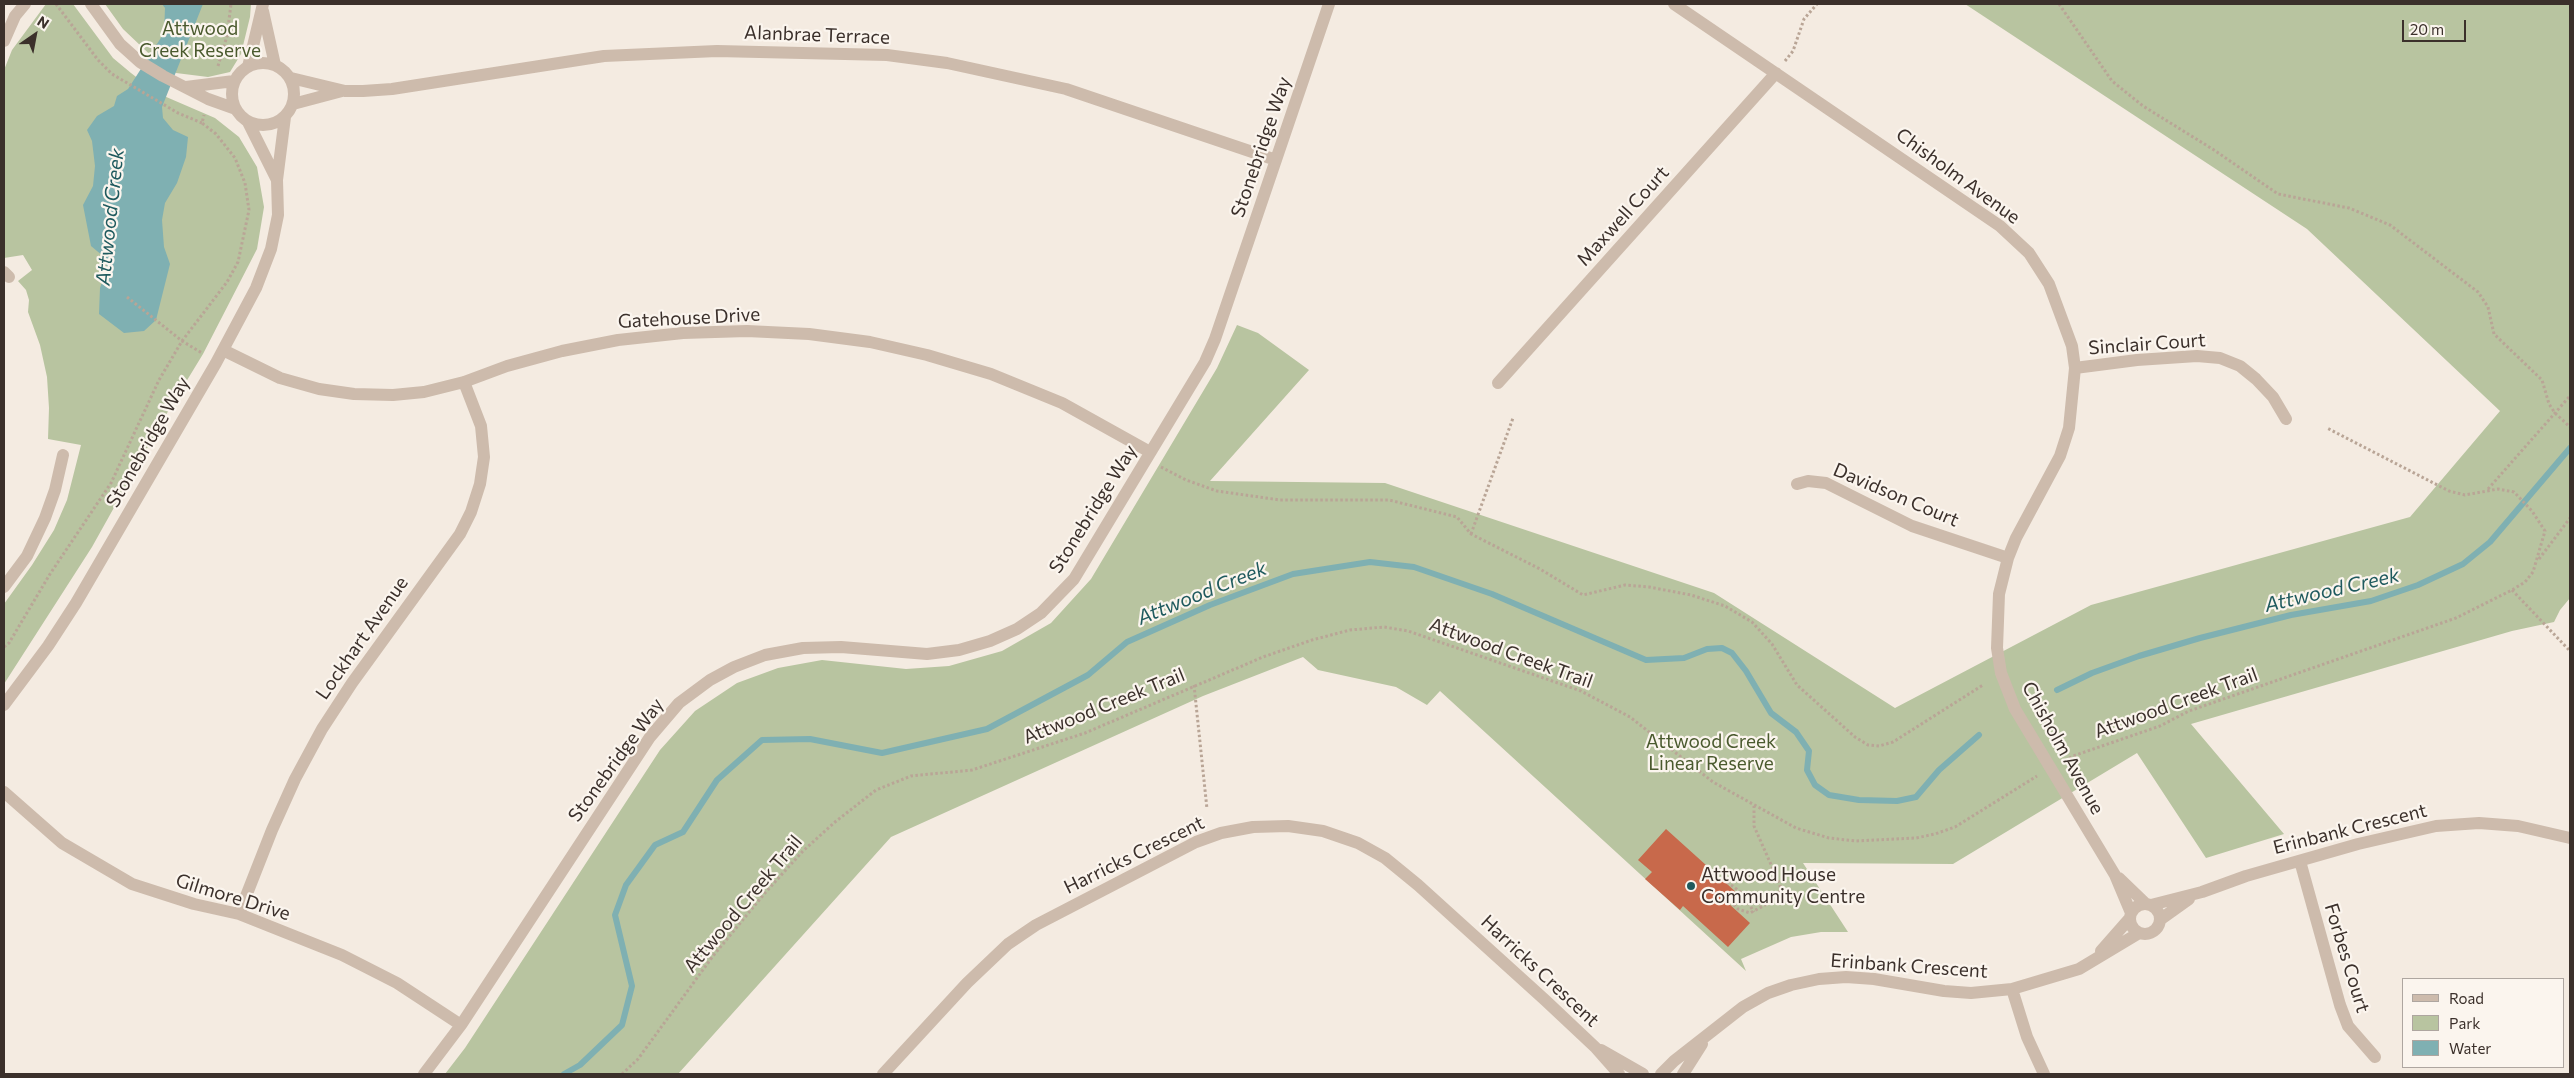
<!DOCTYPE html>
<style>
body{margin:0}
#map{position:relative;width:2574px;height:1078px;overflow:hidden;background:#f4ebe1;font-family:Commissioner,sans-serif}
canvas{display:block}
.frame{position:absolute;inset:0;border:5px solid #3b302b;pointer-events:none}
.legend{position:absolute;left:2402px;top:978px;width:162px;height:90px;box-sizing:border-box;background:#fbf5ee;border:1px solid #aea6a0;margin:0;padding:6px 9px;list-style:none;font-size:15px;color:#3b302b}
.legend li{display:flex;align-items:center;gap:10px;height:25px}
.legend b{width:25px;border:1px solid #aea6a0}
.north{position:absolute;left:10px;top:10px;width:50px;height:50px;-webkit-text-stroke:4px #fbf5ee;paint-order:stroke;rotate:33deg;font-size:14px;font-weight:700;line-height:20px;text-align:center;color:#3b302b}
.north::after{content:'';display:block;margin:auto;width:18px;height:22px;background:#3b302b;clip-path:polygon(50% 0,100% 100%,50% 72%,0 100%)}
.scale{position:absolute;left:2402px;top:20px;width:64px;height:22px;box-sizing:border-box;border:2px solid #3b302b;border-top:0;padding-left:6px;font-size:15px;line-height:18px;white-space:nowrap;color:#3b302b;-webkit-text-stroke:4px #fbf5ee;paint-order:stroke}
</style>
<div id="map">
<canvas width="2574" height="1078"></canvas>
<div class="frame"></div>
<ul class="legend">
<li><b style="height:6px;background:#cdbbac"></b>Road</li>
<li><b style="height:14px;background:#b8c4a0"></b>Park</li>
<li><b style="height:14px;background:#7fb0b2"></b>Water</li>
</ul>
<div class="north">N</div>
<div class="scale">20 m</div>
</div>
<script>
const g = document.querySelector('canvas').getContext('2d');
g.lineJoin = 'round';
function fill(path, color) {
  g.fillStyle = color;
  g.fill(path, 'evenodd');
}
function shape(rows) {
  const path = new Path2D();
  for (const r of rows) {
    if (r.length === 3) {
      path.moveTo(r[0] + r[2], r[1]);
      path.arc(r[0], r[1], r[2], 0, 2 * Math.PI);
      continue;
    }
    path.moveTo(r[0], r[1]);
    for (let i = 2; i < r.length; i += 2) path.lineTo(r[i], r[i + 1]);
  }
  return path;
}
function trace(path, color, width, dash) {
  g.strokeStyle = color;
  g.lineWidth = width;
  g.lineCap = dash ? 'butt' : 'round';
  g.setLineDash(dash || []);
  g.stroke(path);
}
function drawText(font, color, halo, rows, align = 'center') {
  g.font = font + ' Commissioner,sans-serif';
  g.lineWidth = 4.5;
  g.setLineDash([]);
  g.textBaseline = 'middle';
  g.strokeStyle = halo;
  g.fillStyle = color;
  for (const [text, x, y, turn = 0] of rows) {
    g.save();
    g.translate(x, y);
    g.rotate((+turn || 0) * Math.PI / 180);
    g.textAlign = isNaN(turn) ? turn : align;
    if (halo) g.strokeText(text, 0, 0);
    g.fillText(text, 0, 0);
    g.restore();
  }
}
fill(shape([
 [46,4,73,4,113,58,131,73,157,93,215,118,239,137,257,167,264,207,257,249,203,354,164,418,92,547,4,684,4,604,32,565,54,530,67,500,81,445,48,439,49,408,47,377,40,345,28,312,29,300,26,290,18,281,32,270,23,255,4,258,4,70,12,50],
 [105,4,251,4,250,17,241,54,230,72,208,77,176,73,162,66,123,29],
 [1965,4,2570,4,2570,598,2560,610,2554,622,2512,631,2191,724,2284,834,2206,858,2137,753,1953,864,1803,863,1848,932,1821,932,1791,937,1741,959,1746,971,1440,691,1427,705,1396,687,1318,670,1303,657,1203,696,891,837,678,1074,445,1074,465,1048,660,750,695,711,737,683,778,668,822,660,906,669,949,666,1002,651,1051,623,1091,579,1217,368,1237,325,1258,333,1309,370,1210,481,1385,483,1714,593,1895,708,2091,605,2410,517,2500,411,2307,229]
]), '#b8c4a0');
fill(shape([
 [162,4,203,4,162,107,163,118,173,130,188,137,186,157,177,183,165,203,162,220,164,247,170,264,156,320,144,331,124,333,99,314,100,288,107,267,103,256,91,246,83,205,93,186,95,166,92,141,87,130,97,116,114,106,117,96,128,89,164,33,165,8]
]), '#7fb0b2');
trace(shape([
 [2057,690,2092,673,2139,656,2200,638,2291,615,2371,601,2418,585,2463,564,2490,542,2570,448],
 [564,1074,580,1065,622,1025,632,986,615,915,626,885,655,845,683,832,717,780,762,740,810,739,882,753,987,729,1088,675,1127,642,1210,605,1293,574,1370,562,1414,567,1492,594,1646,660,1684,658,1707,649,1722,648,1732,653,1746,671,1771,713,1796,732,1809,751,1807,770,1815,785,1829,795,1859,800,1897,801,1916,797,1939,770,1979,735]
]), '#7fb0b2', 6);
fill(shape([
 [1666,829,1737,893,1728,903,1750,923,1728,947,1683,906,1680,910,1645,879,1652,872,1638,860]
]), '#c8694b');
trace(shape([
 [56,4,98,60,112,74,178,113,202,123],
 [2059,4,2112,81,2143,106,2214,150,2278,194,2349,208,2390,225,2478,292,2488,307,2494,334,2542,380,2549,404,2555,413,2570,427],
 [1785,61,1793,51,1804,19,1817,4],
 [218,66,227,36,231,4],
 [127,297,182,341,202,353],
 [1161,467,1186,480,1217,491,1280,500,1389,500,1457,517,1471,534,1540,569,1583,595,1625,585,1649,587,1691,595,1725,606,1752,622,1772,644,1797,685,1855,737,1868,745,1879,746,1893,742,1983,685],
 [2488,489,2570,396],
 [1471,534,1513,418],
 [2539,559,2570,518],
 [2512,590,2570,651],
 [4,647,9,643,50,574,111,483,159,380,182,341,227,282,238,262,249,210,245,183,235,158,216,134,202,123,204,115],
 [1194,685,1207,809],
 [2065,761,2073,756,2160,726,2189,711,2456,618,2512,590,2525,582,2533,572,2545,531,2532,511,2514,492,2498,489,2465,495,2449,491,2327,428],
 [1727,882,1742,893,1754,912],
 [1730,901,1738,909,1750,913,1765,905,1780,891,1780,885,1754,826,1754,806],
 [622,1074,638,1059,713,956,765,893,803,851,835,822,876,790,911,776,972,770,1085,733,1263,657,1312,640,1350,630,1384,627,1408,631,1581,691,1630,717,1713,782,1796,828,1829,838,1856,841,1916,838,1935,834,1955,827,2037,776]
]), '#b9a596', 3, [2.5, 2.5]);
trace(shape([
 [91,4,120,44,140,62,163,76,208,99,236,109],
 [1674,4,2000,226,2029,253,2049,284,2072,346,2075,368,2069,428,2060,456,2016,538,2008,558,1999,594,1997,648,2001,673,2015,709,2115,875,2131,913],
 [263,11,275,65],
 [4,41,15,16,25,4],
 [263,94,31],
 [248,67,263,4],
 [291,78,345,91,363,91,392,89,604,56,717,51,887,55,947,63,1066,89,1276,160],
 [186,87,234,81],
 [293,104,342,91],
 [248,122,277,180],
 [4,272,9,277],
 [223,350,280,378,319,389,354,394,393,395,424,392,464,382,507,366,562,351,618,340,683,333,747,331,809,334,870,342,927,355,991,374,1062,403,1150,452],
 [2075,368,2137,360,2197,356,2220,358,2240,366,2256,379,2273,397,2286,419],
 [1498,383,1776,73],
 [1797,484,1808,481,1826,483,1912,526,2008,558],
 [4,587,27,556,45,518,55,490,63,455],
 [4,705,48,646,76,603,216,363,256,288,271,249,278,215,277,180,285,117],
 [4,792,62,843,132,884,194,904,239,914,342,955,397,983,461,1025],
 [2300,861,2340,1005,2348,1026,2375,1057],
 [2119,878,2146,904],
 [2145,919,15],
 [2151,905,2202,892,2246,876,2358,844,2436,826,2479,823,2518,826,2570,838],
 [239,914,272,830,295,779,322,729,352,683,460,534,471,512,480,484,484,457,481,426,464,382],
 [2161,919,2189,899],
 [2101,951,2130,918],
 [2012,989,2027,1037,2044,1074],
 [1601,1050,1643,1074],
 [424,1074,461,1025,650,737,679,703,710,680,734,667,765,655,803,648,841,647,927,654,959,650,990,641,1017,629,1041,613,1074,579,1205,362,1215,339,1329,4],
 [883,1074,967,983,1008,944,1036,925,1196,842,1221,833,1253,827,1288,826,1323,831,1358,843,1385,858,1418,885,1545,1000,1596,1048,1619,1074],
 [1661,1074,1674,1061,1743,1007,1768,993,1791,985,1819,979,1846,977,1874,979,1944,991,1971,993,2012,989,2079,969,2139,933],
 [1683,1074,1702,1044]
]), '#cdbbac', 12);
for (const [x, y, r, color] of [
 [1691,886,5,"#1f5a5e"]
]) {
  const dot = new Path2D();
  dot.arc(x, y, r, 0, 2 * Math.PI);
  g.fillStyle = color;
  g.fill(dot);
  trace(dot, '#fbf5ee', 2);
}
drawText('19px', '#4a5a2e', '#fbf5ee', [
 ["Attwood",200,29],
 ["Creek Reserve",200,51],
 ["Attwood Creek",1711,742],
 ["Linear Reserve",1711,764]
]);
drawText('19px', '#3b302b', '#fbf5ee', [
 ["Alanbrae Terrace",817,35,2],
 ["Stonebridge Way",1261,147,-71],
 ["Chisholm Avenue",1958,176,36],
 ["Maxwell Court",1623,216,-48],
 ["Gatehouse Drive",689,318,-3],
 ["Sinclair Court",2147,344,-4],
 ["Stonebridge Way",148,442,-60],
 ["Davidson Court",1896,495,23],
 ["Stonebridge Way",1093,509,-58],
 ["Lockhart Avenue",362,638,-55],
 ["Attwood Creek Trail",1511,653,20],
 ["Attwood Creek Trail",2176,703,-20],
 ["Attwood Creek Trail",1104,706,-22],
 ["Chisholm Avenue",2063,748,61],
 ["Stonebridge Way",616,760,-54],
 ["Erinbank Crescent",2350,829,-14],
 ["Harricks Crescent",1134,855,-26],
 ["Gilmore Drive",233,897,17],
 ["Attwood Creek Trail",743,904,-50],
 ["Forbes Court",2347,958,73],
 ["Erinbank Crescent",1909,966,4],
 ["Harricks Crescent",1540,971,43]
]);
drawText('19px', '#3b302b', '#fbf5ee', [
 ["Attwood House",1701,875],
 ["Community Centre",1701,897]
], 'left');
drawText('italic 20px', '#1f5a5e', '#fbf5ee', [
 ["Attwood Creek",110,217,-84],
 ["Attwood Creek",2332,590,-13],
 ["Attwood Creek",1202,593,-22]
]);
</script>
